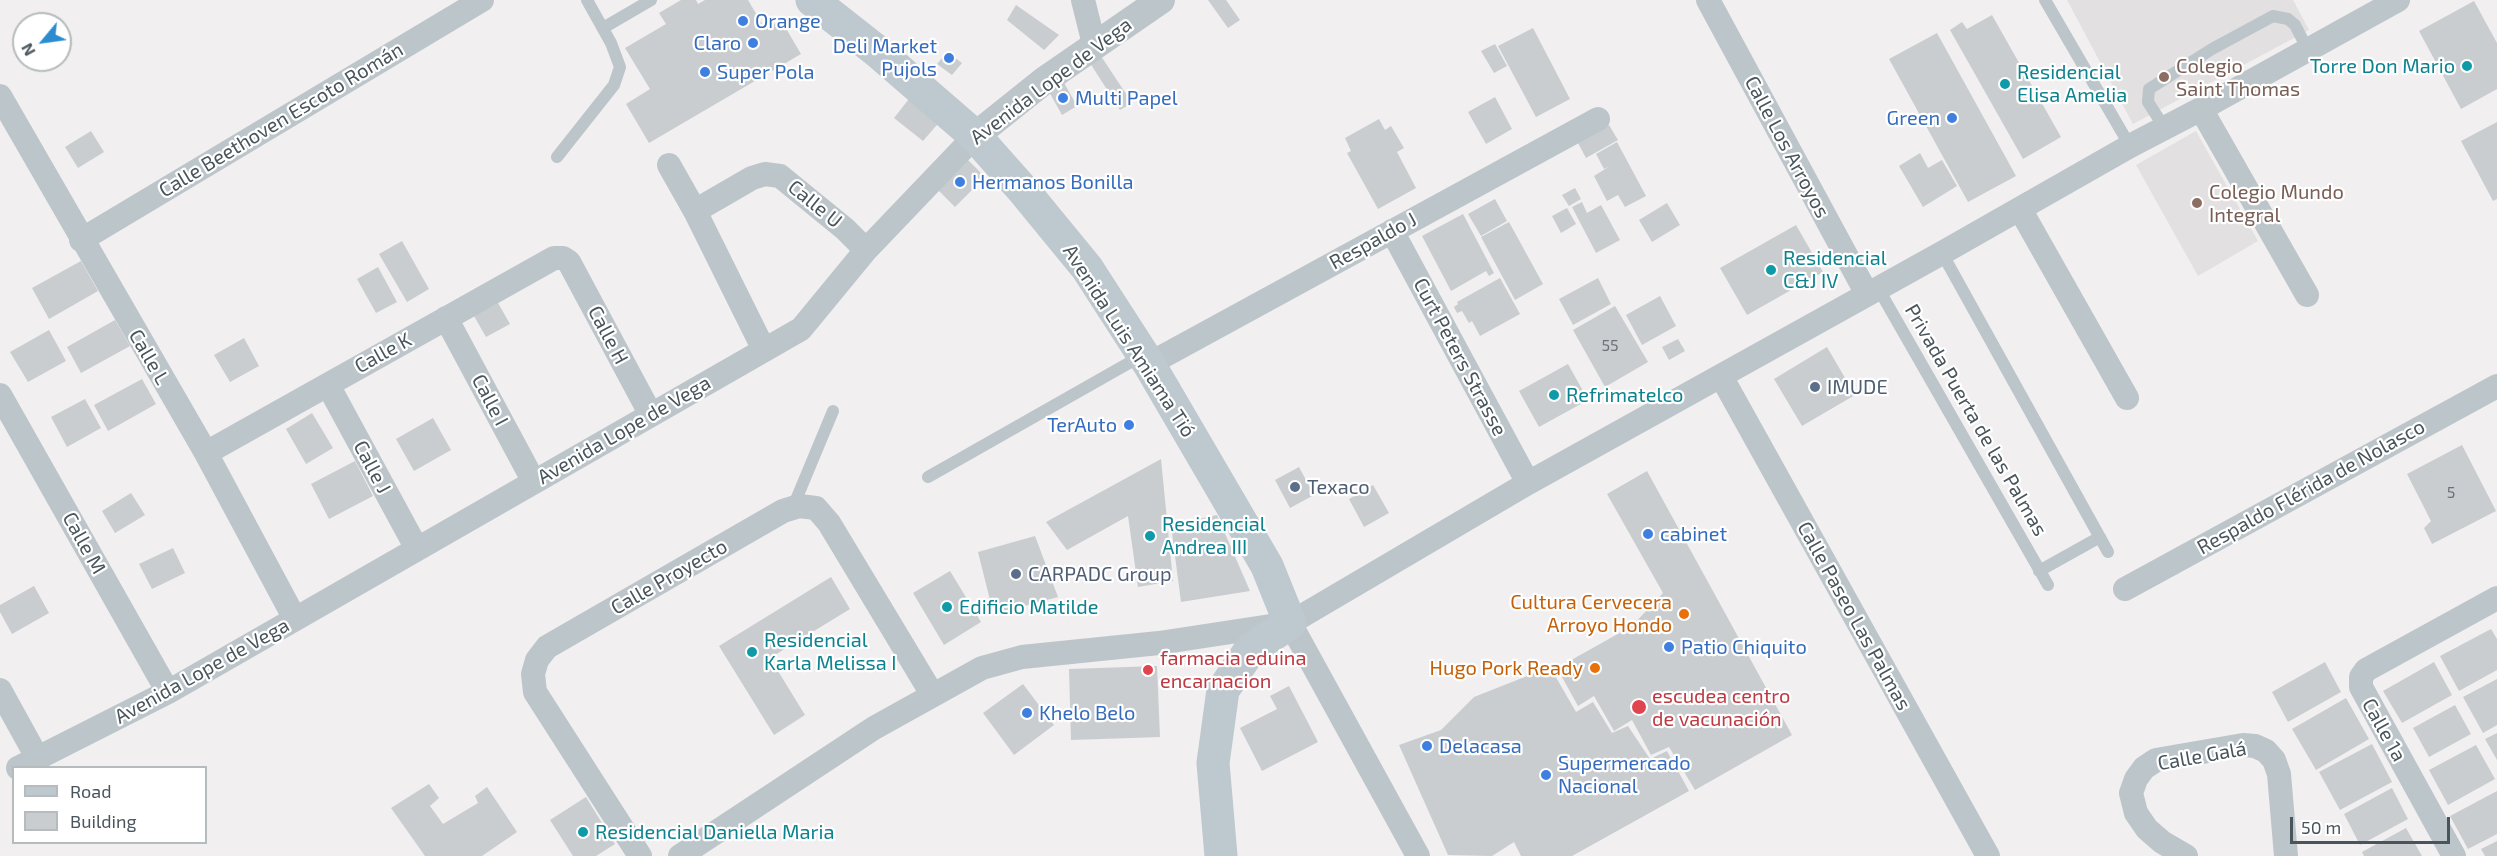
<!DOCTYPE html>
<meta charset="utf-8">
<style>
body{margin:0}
#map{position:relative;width:2497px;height:856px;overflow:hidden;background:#f1efef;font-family:"Exo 2",sans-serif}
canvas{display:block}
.legend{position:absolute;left:12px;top:766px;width:195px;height:78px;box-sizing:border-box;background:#fff;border:2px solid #b6bbbd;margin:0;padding:8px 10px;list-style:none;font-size:18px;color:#49555b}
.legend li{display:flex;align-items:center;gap:12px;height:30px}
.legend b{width:30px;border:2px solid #b6bbbd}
.north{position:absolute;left:12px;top:12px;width:60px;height:60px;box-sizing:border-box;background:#fff;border:2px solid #b6bbbd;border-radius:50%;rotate:241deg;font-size:16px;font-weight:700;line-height:24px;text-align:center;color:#49555b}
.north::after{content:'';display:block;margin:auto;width:21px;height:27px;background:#2b8cd0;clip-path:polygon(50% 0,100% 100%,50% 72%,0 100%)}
.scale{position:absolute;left:2290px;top:817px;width:160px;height:27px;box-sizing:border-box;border:3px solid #49555b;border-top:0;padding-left:8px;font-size:18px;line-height:21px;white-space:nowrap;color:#49555b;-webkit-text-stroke:4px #fff;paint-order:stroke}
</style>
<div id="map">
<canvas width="2497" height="856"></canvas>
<ul class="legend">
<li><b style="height:8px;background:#bdc8cf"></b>Road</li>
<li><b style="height:16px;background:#c9cdd0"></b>Building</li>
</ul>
<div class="north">N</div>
<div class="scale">50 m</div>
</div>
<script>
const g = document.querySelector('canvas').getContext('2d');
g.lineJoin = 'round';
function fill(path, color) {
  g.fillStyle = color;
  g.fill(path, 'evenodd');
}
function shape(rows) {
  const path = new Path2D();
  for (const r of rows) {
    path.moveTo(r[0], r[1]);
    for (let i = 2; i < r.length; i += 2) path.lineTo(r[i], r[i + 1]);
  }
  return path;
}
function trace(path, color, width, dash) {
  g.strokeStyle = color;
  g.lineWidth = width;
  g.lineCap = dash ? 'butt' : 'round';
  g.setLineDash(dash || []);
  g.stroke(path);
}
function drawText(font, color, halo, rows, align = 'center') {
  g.font = font + ' "Exo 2",sans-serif';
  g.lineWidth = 4.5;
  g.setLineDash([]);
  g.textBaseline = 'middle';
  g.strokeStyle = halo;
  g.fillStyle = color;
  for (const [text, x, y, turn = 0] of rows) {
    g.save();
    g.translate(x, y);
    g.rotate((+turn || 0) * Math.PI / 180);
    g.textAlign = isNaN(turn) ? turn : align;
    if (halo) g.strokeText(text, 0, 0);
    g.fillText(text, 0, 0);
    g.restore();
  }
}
fill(shape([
 [2067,0,2293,0,2309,30,2133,124],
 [2196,131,2258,241,2198,276,2136,165]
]), '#e2e0e1');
fill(shape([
 [681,0,696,0,698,4,705,0,748,0,765,29,781,20,801,54,649,143,626,104,650,89,625,48,666,24,659,13],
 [1208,0,1226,0,1240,20,1228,28],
 [2474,1,2497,43,2497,89,2461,109,2419,31],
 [1016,5,1059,35,1044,50,1007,20],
 [1992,15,2061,137,2023,159,1950,30,1962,22,1967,29],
 [1533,28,1570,99,1536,117,1498,46],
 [1937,33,2016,176,1968,202,1889,59],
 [1495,44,1507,66,1494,73,1481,51],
 [947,52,962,63,952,75,937,64],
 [1101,56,1132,103,1120,110,1090,63],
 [1063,81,1077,106,1062,115,1048,90],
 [912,95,942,119,923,141,894,118],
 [1495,97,1512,129,1486,144,1468,112],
 [1379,119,1385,130,1391,126,1404,148,1397,152,1416,188,1378,209,1347,153,1351,151,1345,138],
 [2497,122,2497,199,2493,201,2461,141],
 [1609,125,1618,140,1586,158,1578,143],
 [91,131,104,152,78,168,65,147],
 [1617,142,1646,196,1625,207,1618,195,1607,201,1594,176,1610,166,1604,169,1596,154],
 [1920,153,1928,168,1942,160,1957,186,1923,207,1899,166],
 [965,157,985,177,955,207,935,187],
 [1575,188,1581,199,1569,206,1562,195],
 [1495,199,1507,221,1481,236,1468,214],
 [1582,202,1587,213,1601,205,1620,240,1596,253,1572,207],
 [1667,203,1680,225,1652,242,1639,220],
 [1567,208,1576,224,1561,233,1552,216],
 [1463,214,1494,273,1489,276,1486,271,1451,291,1422,236],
 [1509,222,1543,284,1515,300,1481,237],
 [1796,225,1823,272,1747,315,1720,268],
 [402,241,429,289,407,302,379,254],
 [81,261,98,291,49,319,32,288],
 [378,267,397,302,376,313,357,279],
 [1500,278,1520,314,1480,336,1472,321,1469,323,1462,311,1457,313,1454,307,1458,304,1457,302],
 [1598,278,1611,304,1573,325,1559,299],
 [1660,296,1676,326,1642,345,1626,315],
 [498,303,510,324,486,337,474,316],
 [1615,306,1648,362,1605,387,1573,330],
 [115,320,130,346,81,373,67,347],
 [49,330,66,361,28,382,10,352],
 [244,338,259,366,230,382,214,355],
 [1678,339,1685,351,1669,360,1662,347],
 [1827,347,1855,395,1802,426,1774,379],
 [1568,364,1588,400,1539,427,1519,391],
 [142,379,156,404,108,431,94,405],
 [85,399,101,428,67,447,51,417],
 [312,413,333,448,306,464,286,429],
 [433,418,451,450,414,471,396,439],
 [2462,445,2496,511,2432,544,2424,528,2431,521,2407,474],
 [1161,459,1173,581,1138,587,1128,516,1067,550,1046,522],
 [355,461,373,496,329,519,311,484],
 [1299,467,1314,495,1290,508,1275,480],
 [1647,471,1792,735,1695,790,1669,747,1651,755,1632,720,1614,731,1594,696,1578,706,1557,668,1632,626,1663,593,1607,494],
 [1373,485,1389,513,1364,527,1349,499],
 [131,493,145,515,115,533,102,511],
 [1217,515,1250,591,1181,602,1171,525],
 [1035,536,1058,597,998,613,995,599,990,600,978,552],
 [173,548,185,573,152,589,139,564],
 [950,571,981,622,944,645,913,593],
 [831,577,850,609,770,658,805,715,774,735,719,646],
 [34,586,49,613,12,634,0,612,0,605],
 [2491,629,2497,639,2497,670,2459,691,2440,656],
 [2325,662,2341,692,2288,722,2272,692],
 [2434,662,2452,695,2402,723,2383,691],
 [1157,666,1160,737,1071,740,1069,669],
 [1550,667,1576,712,1593,702,1612,733,1628,726,1650,759,1667,751,1689,791,1572,856,1521,856,1514,842,1492,856,1448,855,1399,745,1441,730,1474,697],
 [2497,679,2497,725,2483,733,2463,697],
 [1023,684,1054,725,1014,755,983,713],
 [1289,686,1318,742,1262,771,1240,728,1277,709,1270,696],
 [2346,698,2369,739,2316,770,2292,729],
 [2455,705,2471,734,2429,757,2413,728],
 [2497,733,2497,760,2485,739],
 [2372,744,2392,782,2340,810,2319,772],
 [2476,745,2495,779,2448,805,2429,770],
 [429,784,439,798,430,806,443,824,478,803,475,796,487,787,517,832,482,856,425,856,391,808],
 [2392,788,2408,819,2360,845,2344,814],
 [2497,791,2497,834,2468,849,2450,816],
 [586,797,615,844,596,856,573,856,550,820],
 [2406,828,2422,856,2364,856,2362,852],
 [2497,841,2497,856,2485,856,2481,849]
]), '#c9cdd0');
trace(shape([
 [2045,0,2130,146],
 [603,28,651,0],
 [2164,127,2148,102,2149,89,2212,49,2273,16,2288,19,2295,25,2308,50],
 [557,157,614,85,620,67,611,43,587,0],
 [1942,253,2108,552],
 [1878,288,2048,585],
 [928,477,1143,355],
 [793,507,833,411],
 [2039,571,2100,537]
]), '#bcc5ca', 12);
trace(shape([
 [1083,0,1094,44],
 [1708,0,1867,294],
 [0,96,206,453,295,619],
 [2201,109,2307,295],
 [669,165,695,211,764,350],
 [2020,209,2127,398],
 [695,211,752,178,765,174,780,176,845,229,866,250],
 [1392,231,1528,483],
 [81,240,482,0],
 [446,318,534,482],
 [1149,364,1598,119],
 [1721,376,1988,856],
 [328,385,417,549],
 [0,395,168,692],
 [206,453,554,258,563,258,569,262,651,415],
 [2125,589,2497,386],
 [1290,623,1418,856],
 [0,690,38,759],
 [18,768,168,692,801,329,866,250,975,136],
 [640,856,535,692,533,674,537,660,547,647,783,511,799,506,816,508,829,523,932,694],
 [680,856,874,728,982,668,1022,657,1159,643,1290,623,1528,483,1942,253,2130,146,2201,109,2398,0],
 [2186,856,2162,842,2147,829,2136,813,2131,793,2136,779,2144,768,2156,760,2243,745,2255,746,2266,751,2274,760,2279,774,2286,856],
 [2454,856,2361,687,2361,677,2366,670,2497,598]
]), '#bcc5ca', 24);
trace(shape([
 [975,136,1045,80,1161,0]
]), '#bcc5ca', 28);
trace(shape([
 [812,0,878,52,975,136,1023,190,1087,268,1149,364,1267,566,1290,623,1250,650,1223,690,1213,763,1221,856]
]), '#bdc8cf', 33);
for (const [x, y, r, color] of [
 [743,21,6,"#3f7fe0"],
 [753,43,6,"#3f7fe0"],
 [949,58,6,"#3f7fe0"],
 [2467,66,6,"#0f9aa8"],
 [705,72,6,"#3f7fe0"],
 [2164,77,6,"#8d6e63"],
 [2005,84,6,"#0f9aa8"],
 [1063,98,6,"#3f7fe0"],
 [1952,118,6,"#3f7fe0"],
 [960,182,6,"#3f7fe0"],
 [2197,203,6,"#8d6e63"],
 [1771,270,6,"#0f9aa8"],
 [1815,387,6,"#5c6f8a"],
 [1554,395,6,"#0f9aa8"],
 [1129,425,6,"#3f7fe0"],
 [1295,487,6,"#5c6f8a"],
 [1648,534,6,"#3f7fe0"],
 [1150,536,6,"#0f9aa8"],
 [1016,574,6,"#5c6f8a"],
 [947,607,6,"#0f9aa8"],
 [1684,614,6,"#e8710a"],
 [1669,647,6,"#3f7fe0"],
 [752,652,6,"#0f9aa8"],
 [1595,668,6,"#e8710a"],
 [1148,670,6,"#e0444e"],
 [1639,707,8,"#e0444e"],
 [1027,713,6,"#3f7fe0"],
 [1427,746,6,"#3f7fe0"],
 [1546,775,6,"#3f7fe0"],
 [583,832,6,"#0f9aa8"]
]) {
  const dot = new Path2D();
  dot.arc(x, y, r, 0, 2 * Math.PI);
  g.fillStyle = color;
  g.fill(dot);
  trace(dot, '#fff', 2);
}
drawText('16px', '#697378', null, [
 ["55",1610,346],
 ["5",2451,493]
]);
drawText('20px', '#366cbe', '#fff', [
 ["Orange",755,21],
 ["Claro",741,43,"right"],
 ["Deli Market",937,46,"right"],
 ["Pujols",937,69,"right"],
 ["Super Pola",717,72],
 ["Multi Papel",1075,98],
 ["Green",1940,118,"right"],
 ["Hermanos Bonilla",972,182],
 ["TerAuto",1117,425,"right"],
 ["cabinet",1660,534],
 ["Patio Chiquito",1681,647],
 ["Khelo Belo",1039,713],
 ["Delacasa",1439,746],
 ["Supermercado",1558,763],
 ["Nacional",1558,786]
], 'left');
drawText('20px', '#785e54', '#fff', [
 ["Colegio",2176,66],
 ["Saint Thomas",2176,89],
 ["Colegio Mundo",2209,192],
 ["Integral",2209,215]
], 'left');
drawText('20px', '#0d838f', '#fff', [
 ["Torre Don Mario",2455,66,"right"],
 ["Residencial",2017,72],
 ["Elisa Amelia",2017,95],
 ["Residencial",1783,258],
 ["C&J IV",1783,281],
 ["Refrimatelco",1566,395],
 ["Residencial",1162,524],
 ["Andrea III",1162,547],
 ["Edificio Matilde",959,607],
 ["Residencial",764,640],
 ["Karla Melissa I",764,663],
 ["Residencial Daniella Maria",595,832]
], 'left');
drawText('20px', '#49555b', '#fff', [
 ["Avenida Lope de Vega",1051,81,-37],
 ["Calle Beethoven Escoto Román",281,120,-31],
 ["Calle Los Arroyos",1787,147,62],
 ["Calle U",815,204,39],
 ["Respaldo J",1373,241,-29],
 ["Calle H",608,335,62],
 ["Avenida Luis Amiama Tió",1129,341,57],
 ["Calle K",383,353,-29],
 ["Calle L",149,357,60],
 ["Curt Peters Strasse",1460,357,62],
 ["Calle I",490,400,62],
 ["Privada Puerta de las Palmas",1976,420,60],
 ["Avenida Lope de Vega",624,430,-30],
 ["Calle J",372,467,62],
 ["Respaldo Flérida de Nolasco",2311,487,-29],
 ["Calle M",84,543,61],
 ["Calle Proyecto",669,577,-30],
 ["Calle Paseo Las Palmas",1854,616,61],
 ["Avenida Lope de Vega",202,671,-29],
 ["Calle 1a",2384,730,61],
 ["Calle Galá",2202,756,-10]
]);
drawText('20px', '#4e5e75', '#fff', [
 ["IMUDE",1827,387],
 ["Texaco",1307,487],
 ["CARPADC Group",1028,574]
], 'left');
drawText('20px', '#c56008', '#fff', [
 ["Cultura Cervecera",1672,602],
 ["Arroyo Hondo",1672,625],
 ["Hugo Pork Ready",1583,668]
], 'right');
drawText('20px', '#be3a42', '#fff', [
 ["farmacia eduina",1160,658],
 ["encarnacion",1160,681],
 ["escudea centro",1652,696],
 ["de vacunación",1652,719]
], 'left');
</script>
